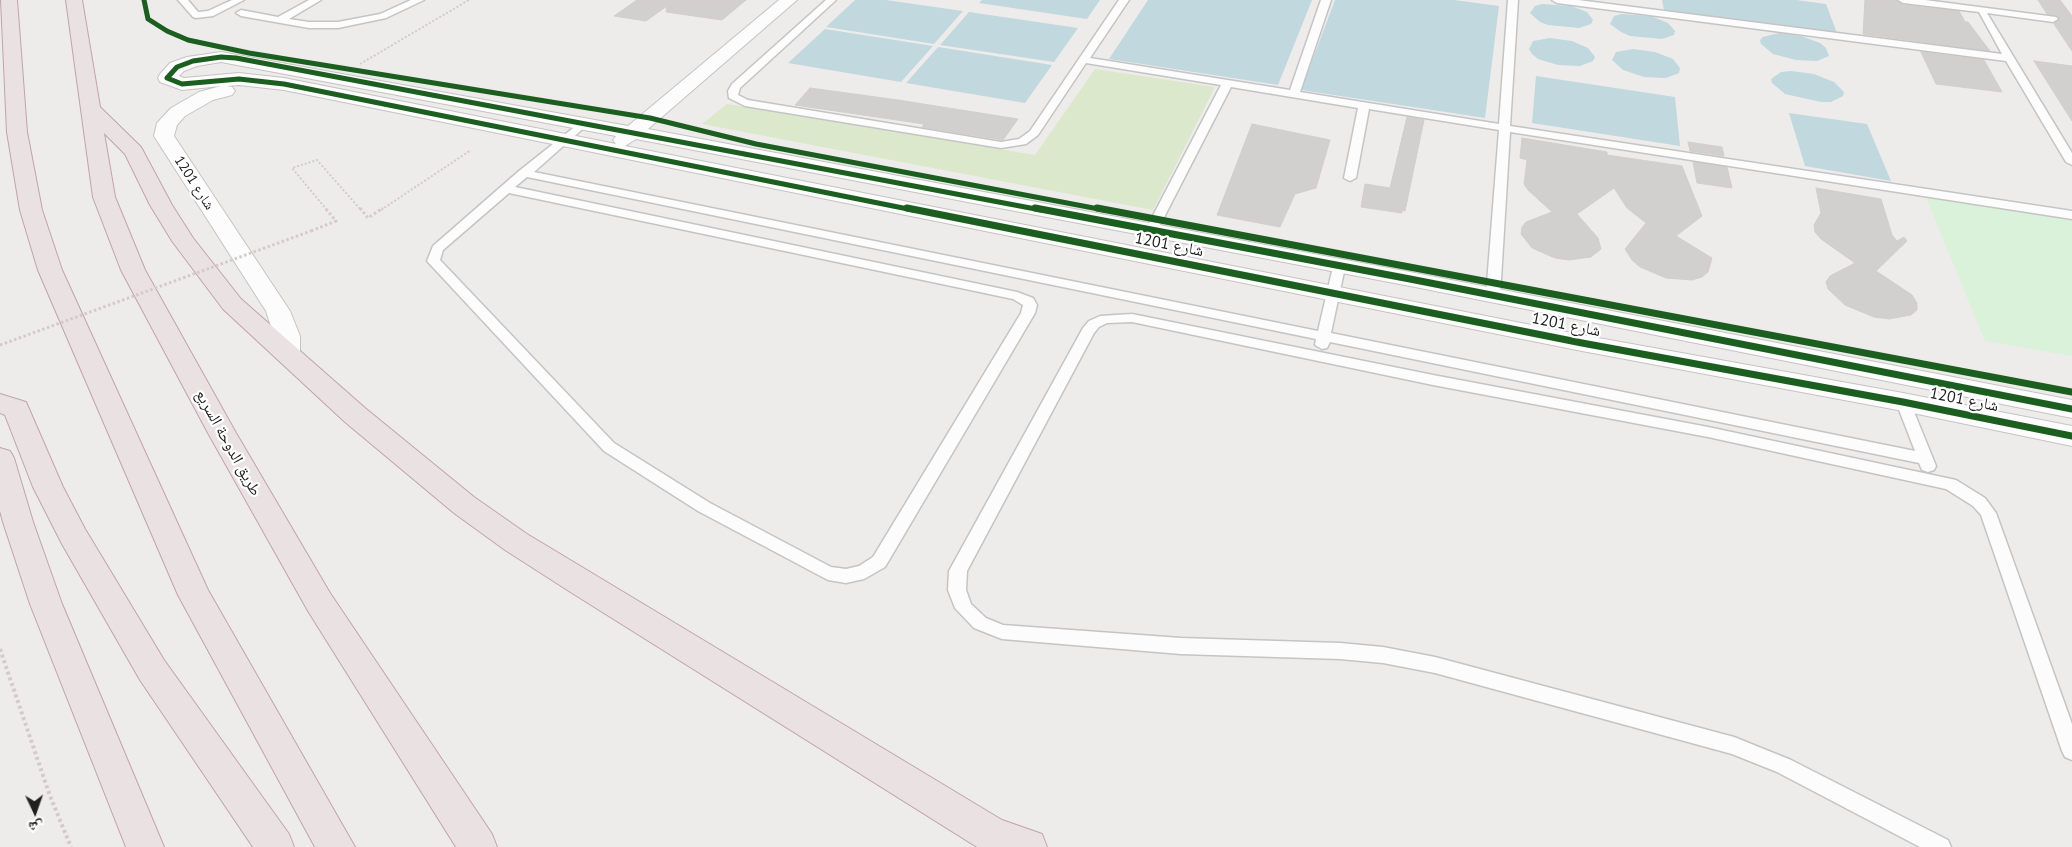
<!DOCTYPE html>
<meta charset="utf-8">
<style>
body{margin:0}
#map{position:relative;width:2072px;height:847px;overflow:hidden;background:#eeecea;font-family:"PT Sans","Noto Naskh Arabic",sans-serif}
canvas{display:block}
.north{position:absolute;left:10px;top:787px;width:50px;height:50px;-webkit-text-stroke:4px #fff;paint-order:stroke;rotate:177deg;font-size:14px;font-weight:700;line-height:20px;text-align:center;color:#202020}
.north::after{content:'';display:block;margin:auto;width:18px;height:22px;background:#202020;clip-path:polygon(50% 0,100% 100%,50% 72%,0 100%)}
</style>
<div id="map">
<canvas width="2072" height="847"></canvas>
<div class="north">ش</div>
</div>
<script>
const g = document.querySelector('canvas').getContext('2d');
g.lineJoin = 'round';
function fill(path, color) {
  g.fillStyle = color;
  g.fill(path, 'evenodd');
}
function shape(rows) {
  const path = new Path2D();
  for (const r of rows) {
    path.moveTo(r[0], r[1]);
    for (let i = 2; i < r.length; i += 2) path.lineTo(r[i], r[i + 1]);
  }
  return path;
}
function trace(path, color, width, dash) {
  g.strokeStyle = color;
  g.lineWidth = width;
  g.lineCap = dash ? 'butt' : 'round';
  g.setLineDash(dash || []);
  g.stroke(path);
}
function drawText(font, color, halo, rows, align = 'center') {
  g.font = font + ' "PT Sans","Noto Naskh Arabic",sans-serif';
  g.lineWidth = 4.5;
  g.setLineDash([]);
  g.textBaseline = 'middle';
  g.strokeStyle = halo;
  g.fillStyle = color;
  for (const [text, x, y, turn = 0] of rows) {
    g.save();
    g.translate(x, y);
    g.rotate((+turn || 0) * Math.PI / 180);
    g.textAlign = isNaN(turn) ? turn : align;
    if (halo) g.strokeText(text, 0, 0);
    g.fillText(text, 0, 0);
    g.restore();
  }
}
fill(shape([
 [1095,69,1215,87,1153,210,702,124,727,104,1035,155]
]), '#dbe8cc');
fill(shape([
 [1924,193,2072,216,2072,356,1985,341]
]), '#daf1da');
fill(shape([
 [855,0,886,0,963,11,934,44,826,27],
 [982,0,1100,0,1087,19,979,3],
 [1148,0,1312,0,1278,85,1109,59],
 [1335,0,1454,0,1499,6,1485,118,1301,90],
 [1662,0,1796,0,1826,4,1837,33,1664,10],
 [1542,4,1571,6,1587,12,1593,20,1591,24,1579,28,1548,25,1540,22,1530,13,1535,6],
 [969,12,1078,28,1054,62,940,45],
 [1621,14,1651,16,1668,23,1675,31,1674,35,1662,39,1630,36,1621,32,1610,24,1614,16],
 [825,29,933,46,901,82,788,63],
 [1779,33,1801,36,1820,43,1826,48,1829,56,1817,61,1796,60,1773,54,1761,44,1760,40,1763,37],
 [1550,38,1572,41,1588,48,1595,57,1593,61,1580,66,1558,65,1538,59,1532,54,1529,49,1533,41],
 [938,47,1052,65,1025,103,906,83],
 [1633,49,1655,52,1673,59,1680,68,1679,73,1666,78,1644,77,1623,70,1612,60,1616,52],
 [1791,71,1814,74,1834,82,1844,92,1843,96,1831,102,1821,102,1785,94,1772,83,1771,79,1781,72],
 [1536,76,1675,97,1680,146,1532,123],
 [1789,113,1867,124,1891,181,1805,166]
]), '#c0d8de');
const building = shape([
 [637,0,746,0,722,20,666,12,667,6,646,21,614,16,637,0],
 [1865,0,1896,0,1903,5,1959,11,1965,22,1968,22,1990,51,1863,34,1865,0],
 [2038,0,2060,0,2072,16,2072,51,2054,24,2059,18,2047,14,2038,0],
 [1921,52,1984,60,2002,92,1936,84,1921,52],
 [2034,61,2072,66,2072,121,2034,61],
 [810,88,898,100,1018,119,1003,140,922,127,924,124,795,105,810,88],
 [1407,117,1424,120,1405,211,1402,210,1402,213,1361,207,1365,184,1390,188,1407,117],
 [1252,124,1330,140,1316,188,1295,194,1280,227,1217,215,1252,124],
 [1522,138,1607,152,1607,155,1682,166,1702,216,1676,236,1712,258,1708,272,1702,277,1692,280,1666,278,1640,267,1632,260,1625,249,1646,223,1627,208,1614,188,1577,214,1598,238,1601,249,1591,257,1569,260,1555,258,1532,248,1521,234,1522,227,1526,222,1552,212,1528,190,1524,184,1527,160,1520,158,1522,138],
 [1688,142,1722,147,1724,156,1690,151,1688,142],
 [1693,162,1727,167,1732,188,1697,183,1693,162],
 [1816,188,1881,199,1892,235,1897,241,1904,237,1907,241,1876,271,1912,295,1917,303,1917,310,1911,315,1889,319,1874,317,1845,305,1828,289,1826,282,1830,276,1855,263,1821,239,1815,232,1814,225,1821,213,1816,188]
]);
fill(building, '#d2d0ce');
trace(building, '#d1cecb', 1);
const service = shape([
 [178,0,188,0,198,12,208,11,232,0,244,0,213,16,196,18,193,17,178,0],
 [309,0,321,0,289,19,309,22,338,22,380,14,411,0,424,0,386,18,338,28,309,28,241,16,236,13,241,10,278,17,309,0],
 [826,0,836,0,740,88,738,95,748,100,1001,142,1019,139,1030,131,1119,0,1129,0,1090,58,1290,90,1321,0,1331,0,1300,92,1499,124,1508,0,1518,0,1510,126,2072,211,2072,219,1510,132,1500,296,1493,300,1486,296,1499,130,1369,109,1356,178,1350,181,1344,178,1358,108,1231,87,1157,231,1151,235,1145,231,1221,85,1086,63,1038,135,1026,144,1001,148,745,106,729,98,728,91,732,84,826,0],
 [1552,0,1578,0,2002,54,1979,12,1903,3,1898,0,1925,0,2056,17,2058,19,2053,22,1987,13,2072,153,2072,165,2066,162,2006,61,1557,3,1552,0],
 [582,121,587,124,586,126,534,172,1318,331,1333,267,1339,263,1345,267,1331,333,1915,451,1896,402,1903,397,1910,402,1936,466,1934,470,1928,472,1922,470,1919,463,1330,342,1327,348,1322,349,1315,345,1316,339,527,177,515,187,1017,292,1033,298,1037,305,1035,313,885,567,864,579,846,583,828,580,698,511,604,451,427,261,433,246,519,171,582,121],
 [509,193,1013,299,1023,305,1021,313,873,557,859,566,846,569,831,567,710,503,614,443,440,260,443,250,509,193],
 [1132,314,1433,375,1708,427,1956,480,1985,498,1996,513,2072,724,2072,760,2065,757,2062,751,1981,515,1973,506,1946,489,1708,437,1433,385,1132,322,1107,323,1099,327,1094,333,967,571,966,590,971,604,986,618,1003,625,1181,638,1340,643,1383,647,1435,657,1734,737,1791,760,1948,840,1951,847,1920,847,1777,772,1732,754,1435,673,1383,663,1340,659,1181,654,1002,639,974,628,955,608,948,590,949,571,1083,328,1089,321,1100,316,1132,314]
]);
const minor = shape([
 [779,0,797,0,648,129,1410,272,2072,400,2072,418,1410,286,636,139,625,146,1582,335,1903,393,2072,426,2072,446,1903,411,1582,351,284,90,239,85,227,86,232,87,235,91,232,95,213,100,185,116,177,125,174,136,290,311,300,336,300,352,296,358,287,360,278,358,274,352,274,336,266,311,154,136,157,123,171,108,199,92,221,86,182,90,160,82,158,78,160,74,170,63,187,57,221,52,628,126,779,0],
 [221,62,616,136,613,140,616,144,284,78,239,73,184,78,179,76,184,71,197,66,221,62]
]);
const motorway = shape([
 [1,0,17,0,27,132,42,210,62,270,208,590,355,847,315,847,178,595,38,270,20,210,7,132,1,0],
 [66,0,82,0,100,107,141,147,172,205,193,238,241,299,365,408,474,497,527,534,1002,820,1042,834,1047,847,977,847,572,593,505,550,454,513,345,422,223,309,172,241,150,205,125,154,104,133,115,197,145,270,236,433,330,593,492,834,497,847,456,847,308,611,208,433,121,270,93,197,66,0],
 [0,394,26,402,63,487,85,529,164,660,289,834,294,847,253,847,140,680,62,544,33,487,5,415,0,413,0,394],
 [0,448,10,451,14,458,33,522,62,604,164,847,126,847,30,604,3,522,0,511,0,448]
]);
trace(service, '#c5c4c4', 3);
trace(minor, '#c5c4c4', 2);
trace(motorway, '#c1a3ac', 2);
trace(shape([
 [360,64,469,0],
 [327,210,292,168,317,160,361,210],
 [381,210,471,150]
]), '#d6cac9', 2, [2, 2]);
trace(shape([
 [360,208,368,218,383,208],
 [311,231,336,221,325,208]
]), '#d6cac9', 3, [2.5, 2.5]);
trace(shape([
 [0,649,50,796,71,847]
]), '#d6cac9', 4, [3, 3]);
fill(service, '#fcfcfc');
fill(minor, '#fcfcfc');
fill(motorway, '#eae1e2');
trace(shape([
 [0,345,311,231]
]), '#d6cac9', 3, [2.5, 2.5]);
trace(shape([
 [144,0,148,19,167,31,188,40,249,53,650,118,756,144,1104,210],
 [913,210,284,84,239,79,182,84,167,78,177,67,193,61,221,57,236,58,1041,210]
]), '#1b5e20', 5);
trace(shape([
 [907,208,1582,343,1903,402,2072,436],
 [1035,208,1410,279,2072,409],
 [1097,208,2072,392]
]), '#1b5e20', 7);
drawText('14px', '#202020', '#fff', [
 ["شارع 1201",194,183,57]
]);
drawText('16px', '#202020', '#fff', [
 ["شارع 1201",1169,245,11],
 ["شارع 1201",1566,325,11],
 ["شارع 1201",1964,400,11],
 ["طريق الدوحة السريع",228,443,61]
]);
</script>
